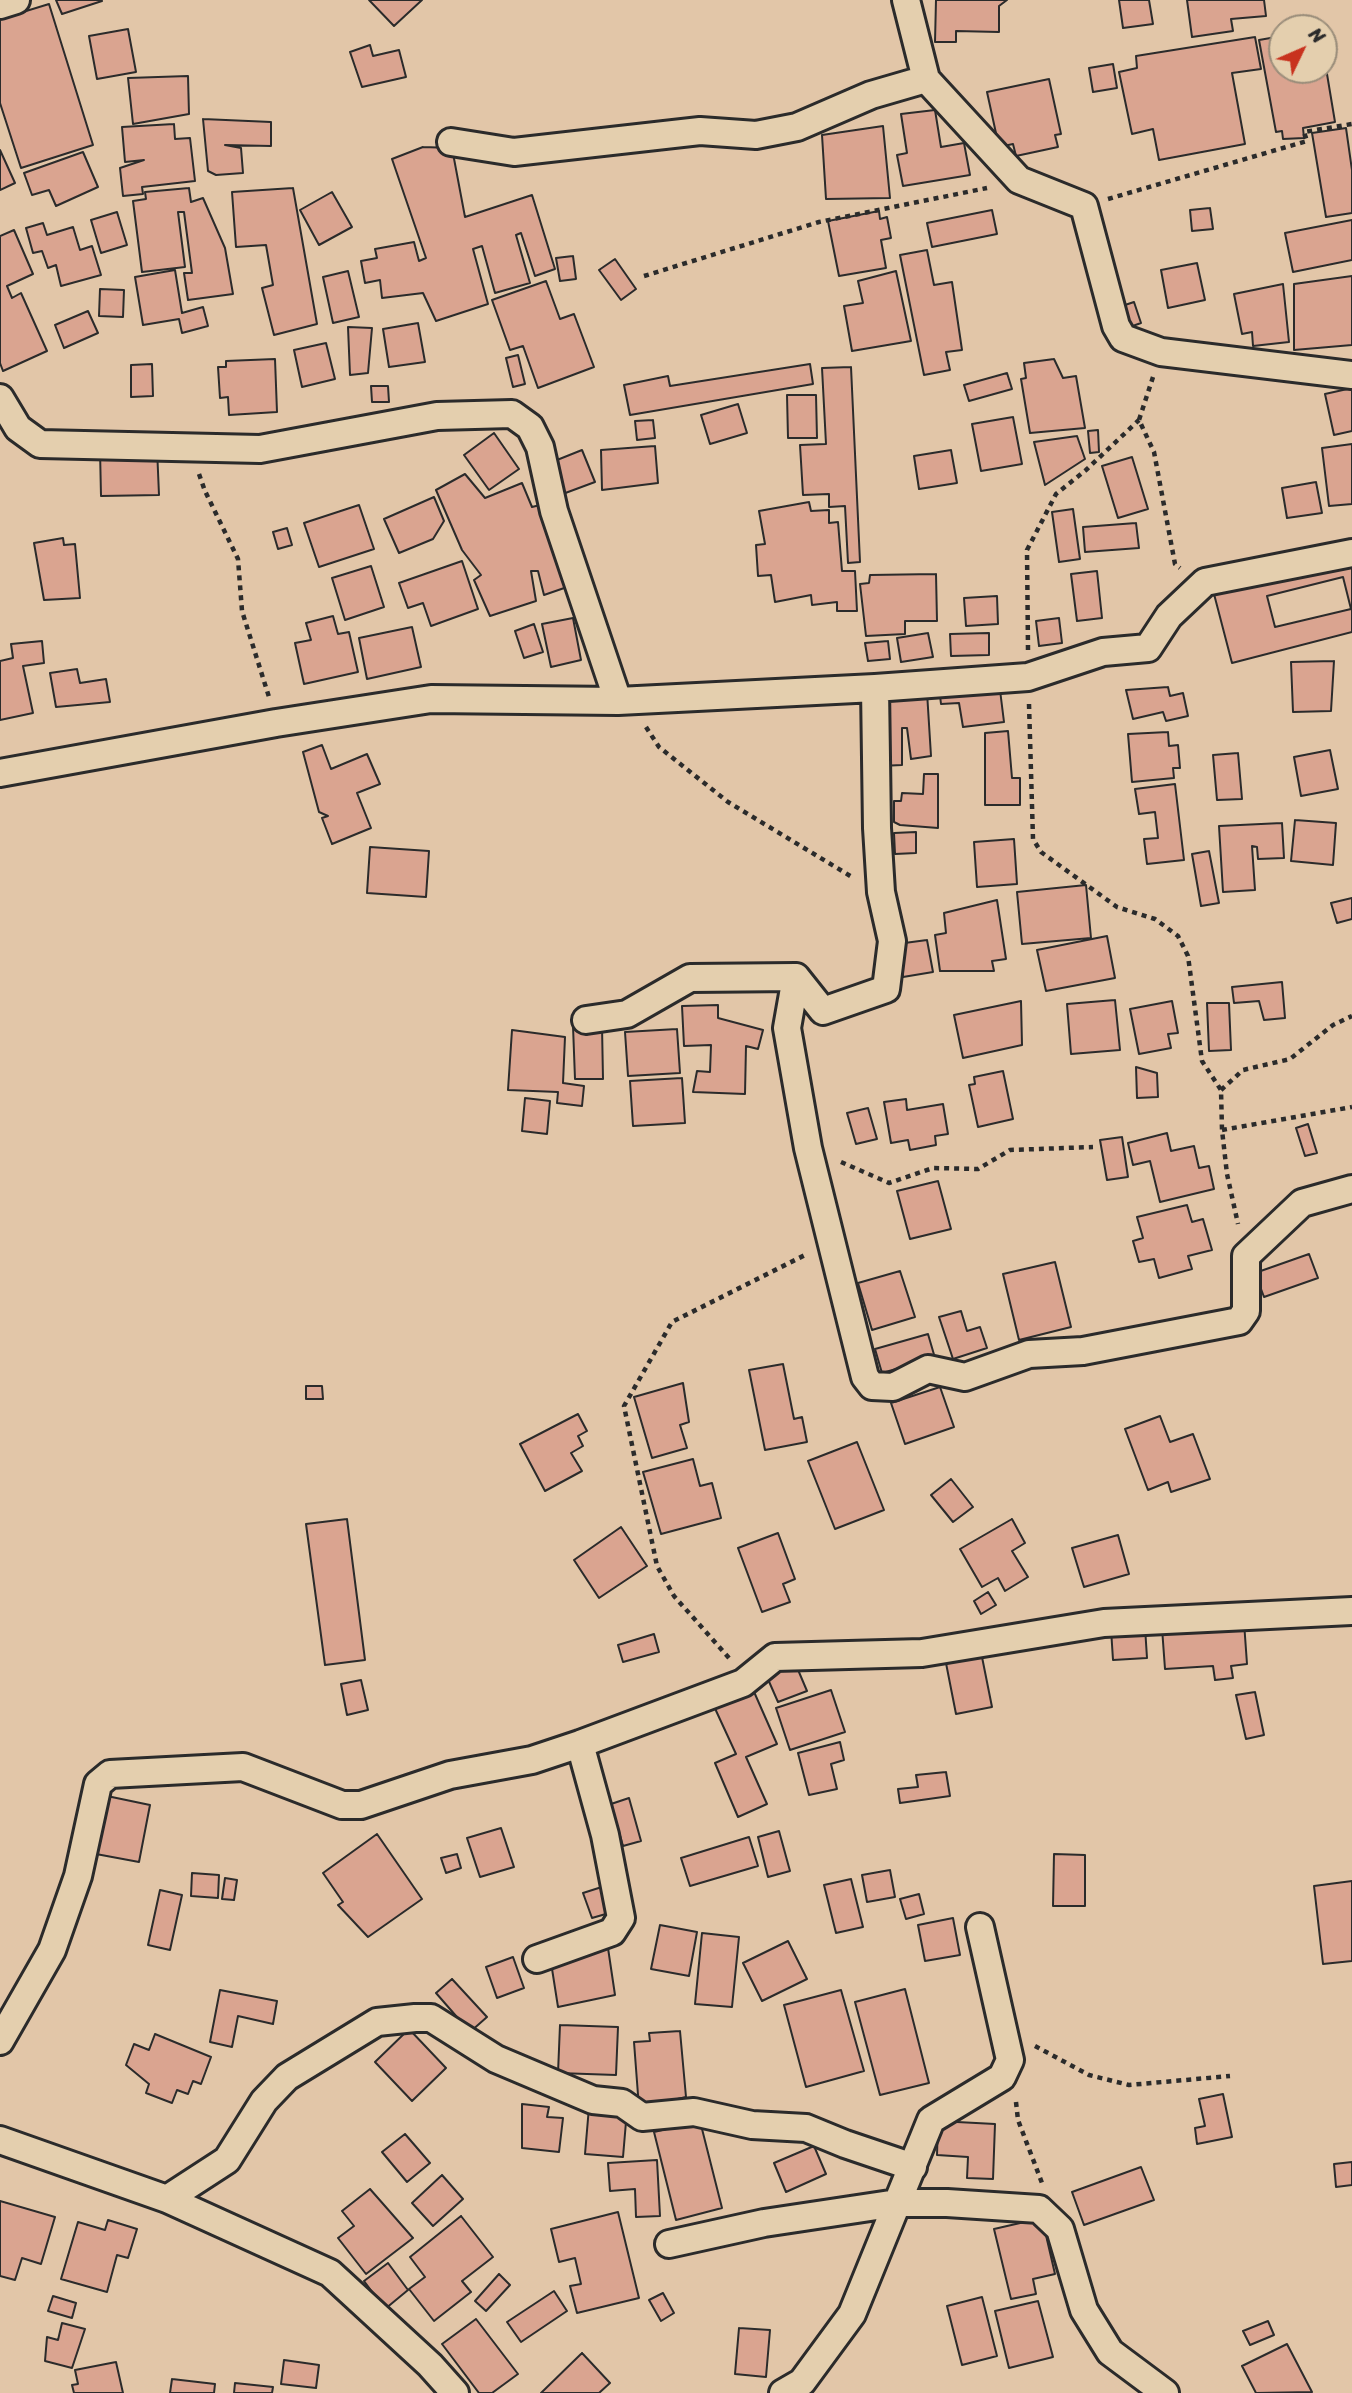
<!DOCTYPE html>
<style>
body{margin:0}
#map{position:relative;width:1352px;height:2393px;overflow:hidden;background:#e2c6a8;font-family:Sriracha,sans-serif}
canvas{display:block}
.north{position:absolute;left:1268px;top:14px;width:70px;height:70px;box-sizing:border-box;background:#e4cfae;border:2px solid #9a8d7a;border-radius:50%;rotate:46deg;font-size:19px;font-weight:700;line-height:28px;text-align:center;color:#2b2b2b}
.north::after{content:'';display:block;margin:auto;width:24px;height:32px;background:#c8321e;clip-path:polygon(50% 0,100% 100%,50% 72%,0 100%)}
</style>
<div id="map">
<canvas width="1352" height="2393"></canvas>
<div class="north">N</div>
</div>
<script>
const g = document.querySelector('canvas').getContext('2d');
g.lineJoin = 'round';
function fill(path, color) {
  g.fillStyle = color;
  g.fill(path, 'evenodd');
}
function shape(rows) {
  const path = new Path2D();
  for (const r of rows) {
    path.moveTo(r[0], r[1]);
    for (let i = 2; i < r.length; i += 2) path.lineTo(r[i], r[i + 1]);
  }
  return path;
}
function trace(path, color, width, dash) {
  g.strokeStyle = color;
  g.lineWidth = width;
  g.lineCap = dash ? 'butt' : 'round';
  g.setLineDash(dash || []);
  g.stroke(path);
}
const building = shape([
 [56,0,101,0,102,1,62,14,56,0],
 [369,0,422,0,394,26,369,0],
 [936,0,1007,0,999,6,999,32,956,31,956,42,935,42,936,0],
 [1119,0,1149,0,1153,24,1123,28,1119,0],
 [1187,0,1264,0,1266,16,1231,19,1233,31,1192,37,1187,0],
 [49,4,93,145,21,168,0,103,0,19,49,4],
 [128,29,136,72,97,79,89,36,128,29],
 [1282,36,1282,70,1324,70,1324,56,1335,122,1303,128,1304,138,1283,139,1282,131,1276,132,1259,40,1282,36],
 [1255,37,1261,69,1232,73,1245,144,1159,160,1153,129,1132,134,1119,72,1137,68,1136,56,1255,37],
 [370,45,373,56,399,50,406,77,362,87,350,52,370,45],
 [1113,64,1117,88,1093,92,1089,68,1113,64],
 [188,76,189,114,133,124,128,78,188,76],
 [1049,79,1061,134,1055,135,1058,147,1016,156,1013,144,999,147,987,92,1049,79],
 [935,110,941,147,964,143,970,175,903,186,897,155,907,153,901,114,935,110],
 [203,119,271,122,271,146,225,145,241,148,243,173,216,175,208,171,203,119],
 [174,124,175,139,190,138,195,181,142,187,143,194,123,196,120,168,144,160,125,162,122,127,174,124],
 [883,126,890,198,826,199,822,135,883,126],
 [1346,128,1352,170,1352,213,1326,217,1312,133,1346,128],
 [423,147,452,148,465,217,532,195,555,269,535,276,521,233,516,235,530,283,495,293,482,246,473,249,488,304,436,321,423,293,382,298,380,280,365,283,361,261,377,258,375,249,414,242,419,261,426,258,392,159,423,147],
 [0,150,15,183,0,190,0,150],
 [83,152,98,187,56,206,49,190,32,195,24,173,83,152],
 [189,188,191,202,203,198,225,248,233,294,188,300,184,273,192,273,184,212,178,212,185,267,142,272,133,201,146,199,145,192,189,188],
 [293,188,317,324,274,335,262,288,273,285,266,245,236,247,232,192,293,188],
 [332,192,352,227,319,245,300,210,332,192],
 [1210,208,1213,229,1192,231,1190,210,1210,208],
 [992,210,997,234,932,247,927,223,992,210],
 [879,211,880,219,887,217,891,238,881,240,886,268,839,276,828,221,879,211],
 [117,212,127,245,101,253,91,220,117,212],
 [1352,220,1352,260,1293,272,1285,233,1352,220],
 [43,223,47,235,73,227,80,250,92,246,101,275,61,286,56,265,48,268,42,251,33,253,26,228,43,223],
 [14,230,33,274,7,286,12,298,21,293,47,351,3,371,0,363,0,236,14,230],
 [927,250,934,285,952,282,962,350,946,352,950,370,924,375,900,255,927,250],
 [573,256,576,279,560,281,556,258,573,256],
 [615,259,636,289,621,300,599,270,615,259],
 [1197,263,1205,300,1168,308,1161,270,1197,263],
 [175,270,182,313,203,307,208,326,182,333,179,319,143,325,135,277,175,270],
 [348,271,359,317,333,323,323,277,348,271],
 [896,271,911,341,852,351,844,306,863,303,858,281,896,271],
 [1352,276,1352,345,1294,350,1294,284,1352,276],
 [546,281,560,319,574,314,594,367,538,388,523,346,510,350,492,300,546,281],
 [1283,284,1289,342,1253,346,1252,332,1242,334,1234,294,1283,284],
 [100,289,124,290,123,317,99,316,100,289],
 [1134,302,1141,323,1127,328,1119,307,1134,302],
 [88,311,98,333,64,348,55,325,88,311],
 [418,323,425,362,389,367,383,329,418,323],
 [348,327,372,328,368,373,350,375,348,327],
 [326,343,335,379,302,387,294,350,326,343],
 [518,355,525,384,513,387,506,358,518,355],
 [275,359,277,412,229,415,228,397,220,398,218,367,226,367,226,361,275,359],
 [1054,359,1063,378,1076,376,1085,428,1030,433,1021,379,1026,378,1024,363,1054,359],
 [152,364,153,396,131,397,131,365,152,364],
 [810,364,813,384,630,415,624,385,668,376,670,386,810,364],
 [851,367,860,562,848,563,845,506,829,507,829,494,803,495,800,445,826,444,822,368,851,367],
 [1007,373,1012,389,969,401,964,385,1007,373],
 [371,386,388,386,389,402,372,402,371,386],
 [1352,388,1352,431,1334,435,1325,394,1352,388],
 [787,395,816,395,817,438,788,438,787,395],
 [738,404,747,433,710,444,701,415,738,404],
 [1013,417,1022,464,981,471,972,424,1013,417],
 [653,420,655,438,637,440,635,421,653,420],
 [1098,430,1099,452,1090,453,1088,431,1098,430],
 [494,433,519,469,489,490,464,455,494,433],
 [1077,436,1085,459,1045,485,1034,442,1077,436],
 [1352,444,1352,504,1329,506,1322,448,1352,444],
 [655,446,658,483,602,490,601,450,655,446],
 [157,448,159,495,101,496,100,450,157,448],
 [582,450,595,482,560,495,547,464,582,450],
 [951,450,957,483,919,489,914,456,951,450],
 [1132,457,1148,509,1118,518,1102,466,1132,457],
 [465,474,485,498,522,483,532,507,540,505,570,586,544,595,538,571,531,571,536,601,490,616,474,580,481,575,462,550,436,490,465,474],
 [1316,482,1322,513,1287,518,1282,488,1316,482],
 [434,497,444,521,433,539,399,553,384,519,434,497],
 [809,502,811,511,829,510,829,523,838,522,842,571,855,571,857,611,837,611,837,602,812,605,811,595,775,602,771,575,758,576,756,545,765,544,759,511,809,502],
 [359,505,374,549,319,567,304,523,359,505],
 [1073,509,1080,559,1059,562,1052,512,1073,509],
 [1136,523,1139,548,1085,552,1083,527,1136,523],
 [287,528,292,545,278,549,273,532,287,528],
 [63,538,64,545,75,544,80,598,44,600,34,543,63,538],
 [1352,559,1352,632,1232,663,1214,594,1352,559],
 [1343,577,1351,609,1275,627,1267,596,1343,577],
 [462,561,478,609,431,626,423,603,408,608,399,583,462,561],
 [371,566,384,607,345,620,332,578,371,566],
 [1097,571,1102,618,1077,621,1071,574,1097,571],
 [936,574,937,621,905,621,905,634,866,636,860,584,869,583,870,575,936,574],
 [997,596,998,624,966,626,964,598,997,596],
 [333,616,338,634,349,632,358,672,304,684,295,643,311,640,306,623,333,616],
 [573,618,581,660,551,667,542,624,573,618],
 [1059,618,1062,643,1039,646,1036,621,1059,618],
 [534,624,543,652,524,658,515,631,534,624],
 [412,627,421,667,367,679,359,638,412,627],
 [928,633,933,657,901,662,897,638,928,633],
 [989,633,989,655,951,656,950,634,989,633],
 [42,641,44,663,23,666,33,713,0,720,0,661,13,658,11,644,42,641],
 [888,641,890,659,868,661,865,643,888,641],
 [1334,661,1331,711,1293,712,1291,662,1334,661],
 [77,669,80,683,106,679,110,702,56,707,50,673,77,669],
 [999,682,1004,722,963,727,959,703,941,704,939,687,999,682],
 [1168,687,1170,696,1183,693,1188,716,1166,721,1163,712,1133,719,1126,690,1168,687],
 [927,692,931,756,911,759,907,728,902,728,902,765,880,766,878,697,927,692],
 [1008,731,1012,778,1020,778,1020,805,985,805,985,733,1008,731],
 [1168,732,1169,746,1178,745,1180,768,1173,768,1174,778,1132,782,1128,734,1168,732],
 [322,745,331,769,367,754,380,784,357,793,371,828,332,844,322,818,328,816,319,812,303,752,322,745],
 [1330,750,1338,789,1301,796,1294,757,1330,750],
 [1238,753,1242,799,1217,800,1213,755,1238,753],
 [924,774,938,774,938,828,900,825,894,822,894,801,901,801,902,793,923,794,924,774],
 [1175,784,1184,860,1147,864,1144,839,1158,838,1155,812,1139,814,1135,789,1175,784],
 [1295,820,1336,823,1333,865,1291,861,1295,820],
 [1282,823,1284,858,1258,859,1257,847,1252,846,1255,890,1223,892,1219,826,1282,823],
 [916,832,916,853,895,854,894,833,916,832],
 [1014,839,1017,884,977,887,974,842,1014,839],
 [370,847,429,851,426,897,367,893,370,847],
 [1209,851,1219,903,1201,906,1192,854,1209,851],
 [1086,885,1091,938,1022,944,1017,892,1086,885],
 [1352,898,1352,919,1337,923,1331,903,1352,898],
 [997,900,1006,959,992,961,994,971,940,971,935,935,946,933,944,913,997,900],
 [1107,936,1115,978,1046,991,1037,950,1107,936],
 [927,940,933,972,903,977,897,944,927,940],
 [1282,982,1285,1018,1264,1020,1259,1001,1234,1003,1232,987,1282,982],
 [1115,1000,1120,1050,1071,1054,1067,1004,1115,1000],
 [1021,1001,1022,1045,963,1058,954,1015,1021,1001],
 [1172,1001,1178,1033,1168,1034,1171,1048,1139,1054,1130,1009,1172,1001],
 [1207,1003,1229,1003,1231,1050,1209,1051,1207,1003],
 [718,1005,718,1018,763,1030,758,1049,746,1046,745,1094,693,1092,697,1071,710,1072,711,1045,684,1046,682,1006,718,1005],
 [573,1026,602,1026,603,1079,575,1079,573,1026],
 [677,1029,680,1073,628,1076,625,1032,677,1029],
 [512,1030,565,1037,563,1083,584,1086,582,1106,557,1103,558,1092,508,1090,512,1030],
 [1136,1067,1157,1073,1158,1097,1137,1098,1136,1067],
 [1003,1071,1013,1119,978,1127,969,1085,975,1084,974,1077,1003,1071],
 [682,1078,685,1123,633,1126,630,1081,682,1078],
 [525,1098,550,1101,547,1134,522,1131,525,1098],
 [906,1099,907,1110,943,1104,948,1134,935,1136,936,1145,910,1150,908,1140,891,1143,884,1102,906,1099],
 [868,1108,877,1139,856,1144,847,1113,868,1108],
 [1308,1124,1317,1153,1305,1156,1296,1128,1308,1124],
 [1167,1133,1171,1151,1194,1146,1199,1168,1209,1166,1214,1189,1160,1202,1150,1161,1133,1165,1128,1143,1167,1133],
 [1122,1137,1128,1177,1107,1180,1100,1140,1122,1137],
 [938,1181,951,1229,910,1239,897,1191,938,1181],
 [1187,1205,1192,1222,1203,1219,1212,1250,1188,1256,1192,1269,1159,1278,1154,1259,1139,1262,1133,1241,1143,1238,1137,1217,1187,1205],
 [1309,1254,1318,1278,1264,1297,1255,1273,1309,1254],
 [1055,1262,1071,1327,1019,1340,1003,1274,1055,1262],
 [900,1271,915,1317,872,1330,858,1283,900,1271],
 [961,1311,967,1331,980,1327,987,1348,953,1359,939,1317,961,1311],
 [928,1334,935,1358,882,1373,875,1349,928,1334],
 [783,1364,794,1419,802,1417,807,1442,765,1450,749,1370,783,1364],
 [683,1383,689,1422,680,1425,687,1448,652,1458,634,1397,683,1383],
 [306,1386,322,1386,323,1399,306,1399,306,1386],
 [940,1387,954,1427,905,1444,891,1403,940,1387],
 [578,1414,587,1431,578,1436,583,1446,571,1453,582,1471,545,1491,520,1444,578,1414],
 [1160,1416,1170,1442,1193,1434,1210,1479,1171,1492,1168,1482,1148,1490,1125,1429,1160,1416],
 [857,1442,884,1510,835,1529,808,1461,857,1442],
 [693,1459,700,1486,712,1483,721,1518,661,1534,643,1472,693,1459],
 [951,1479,973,1507,953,1522,931,1495,951,1479],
 [347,1519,365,1660,325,1665,306,1524,347,1519],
 [1012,1519,1025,1543,1012,1551,1028,1577,1005,1591,998,1578,982,1587,960,1549,1012,1519],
 [621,1527,647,1566,599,1598,574,1560,621,1527],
 [778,1533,795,1579,783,1584,790,1602,762,1612,738,1548,778,1533],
 [1118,1535,1129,1574,1084,1587,1072,1548,1118,1535],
 [988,1592,996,1605,981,1614,974,1601,988,1592],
 [1244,1622,1247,1664,1231,1666,1233,1678,1215,1680,1213,1666,1165,1669,1162,1628,1244,1622],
 [1145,1627,1147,1658,1113,1660,1111,1629,1145,1627],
 [654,1634,659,1652,623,1662,618,1645,654,1634],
 [981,1652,992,1707,956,1714,945,1658,981,1652],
 [796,1665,807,1691,778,1702,767,1677,796,1665],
 [361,1680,368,1710,347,1715,341,1684,361,1680],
 [751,1685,777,1744,746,1757,767,1804,738,1817,715,1763,736,1754,712,1702,751,1685],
 [831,1690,845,1732,790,1750,776,1708,831,1690],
 [1255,1692,1264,1735,1246,1739,1236,1695,1255,1692],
 [840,1742,844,1760,831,1764,837,1789,809,1795,798,1753,840,1742],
 [946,1772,950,1796,900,1803,898,1789,918,1787,916,1775,946,1772],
 [107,1796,150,1805,139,1862,96,1854,107,1796],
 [629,1798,641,1841,623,1846,611,1804,629,1798],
 [501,1828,514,1867,480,1877,467,1838,501,1828],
 [779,1831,790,1871,768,1877,758,1837,779,1831],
 [377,1834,422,1899,368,1937,338,1905,343,1902,323,1873,377,1834],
 [749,1837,758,1866,690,1886,681,1858,749,1837],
 [457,1854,461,1868,446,1873,441,1858,457,1854],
 [1054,1854,1085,1855,1085,1906,1053,1906,1054,1854],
 [890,1870,895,1897,867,1902,862,1875,890,1870],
 [192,1873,219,1875,218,1898,191,1896,192,1873],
 [225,1878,237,1880,234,1900,222,1899,225,1878],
 [851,1879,863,1927,836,1933,824,1885,851,1879],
 [1352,1881,1352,1961,1323,1964,1314,1886,1352,1881],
 [608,1885,616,1911,592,1918,583,1893,608,1885],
 [160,1890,182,1895,170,1950,148,1945,160,1890],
 [919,1894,924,1914,906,1919,900,1899,919,1894],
 [953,1918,960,1955,925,1961,918,1925,953,1918],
 [660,1925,697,1932,689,1976,651,1969,660,1925],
 [702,1933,739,1937,732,2007,695,2004,702,1933],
 [788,1941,807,1979,762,2001,743,1963,788,1941],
 [608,1948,615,1995,558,2007,550,1956,608,1948],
 [513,1957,524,1988,497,1998,486,1967,513,1957],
 [452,1979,487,2017,470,2032,436,1993,452,1979],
 [905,1989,929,2083,880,2095,855,2002,905,1989],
 [220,1990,277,2001,273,2024,238,2016,232,2047,210,2042,220,1990],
 [841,1990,864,2071,806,2087,784,2005,841,1990],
 [560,2025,618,2027,616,2075,558,2073,560,2025],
 [409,2029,446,2068,412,2101,375,2062,409,2029],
 [680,2031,686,2097,639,2108,634,2042,650,2041,649,2033,680,2031],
 [155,2034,211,2057,201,2084,193,2081,188,2094,177,2090,172,2103,146,2093,149,2084,126,2065,134,2044,149,2050,155,2034],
 [1223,2094,1232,2137,1197,2144,1195,2128,1205,2126,1199,2099,1223,2094],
 [522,2104,549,2107,547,2117,563,2118,559,2152,522,2148,522,2104],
 [589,2107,627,2110,623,2157,585,2154,589,2107],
 [700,2121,722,2208,676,2220,654,2132,700,2121],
 [938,2121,995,2124,993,2179,967,2178,968,2157,937,2155,938,2121],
 [405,2134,430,2163,407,2182,382,2152,405,2134],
 [814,2146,826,2174,786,2192,774,2163,814,2146],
 [657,2160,660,2216,636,2217,635,2189,610,2191,608,2163,657,2160],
 [1352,2162,1352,2185,1336,2187,1334,2164,1352,2162],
 [1141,2167,1154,2200,1084,2225,1072,2192,1141,2167],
 [442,2175,463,2199,433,2226,412,2203,442,2175],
 [370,2189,413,2238,366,2274,338,2238,354,2226,342,2211,370,2189],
 [0,2201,55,2217,41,2264,22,2258,15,2280,0,2276,0,2201],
 [618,2212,639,2298,577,2313,570,2286,581,2284,575,2258,559,2262,551,2229,618,2212],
 [461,2216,493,2257,462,2281,471,2292,434,2321,409,2289,425,2277,410,2257,461,2216],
 [1042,2218,1055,2274,1033,2279,1036,2294,1011,2299,994,2229,1042,2218],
 [108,2220,137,2229,128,2258,117,2255,107,2292,61,2279,78,2222,105,2230,108,2220],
 [388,2263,408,2290,385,2309,364,2281,388,2263],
 [499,2274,510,2285,486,2311,475,2301,499,2274],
 [554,2291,567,2311,521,2342,507,2322,554,2291],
 [663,2293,674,2313,661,2321,649,2300,663,2293],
 [53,2296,76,2303,72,2318,48,2311,53,2296],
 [982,2297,997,2356,962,2365,947,2306,982,2297],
 [1038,2301,1053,2357,1009,2368,995,2311,1038,2301],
 [476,2319,518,2374,492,2393,479,2393,442,2344,476,2319],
 [1268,2321,1274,2335,1250,2345,1243,2331,1268,2321],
 [62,2323,85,2329,72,2368,45,2361,47,2337,58,2340,62,2323],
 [739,2328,770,2330,766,2377,735,2374,739,2328],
 [1287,2344,1312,2392,1256,2393,1242,2366,1287,2344],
 [582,2353,610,2383,599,2393,541,2393,582,2353],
 [284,2360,319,2365,316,2388,281,2384,284,2360],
 [116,2362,123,2393,74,2393,72,2385,78,2384,75,2370,116,2362],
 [172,2379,215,2384,214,2393,170,2393,172,2379],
 [235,2383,273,2387,272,2393,234,2393,235,2383]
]);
fill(building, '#daa490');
trace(building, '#2b2b2b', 2);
const minor = shape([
 [906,0,926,79,1019,180,1084,206,1116,326,1123,338,1161,352,1352,375],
 [0,5,16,0],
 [451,142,514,152,700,131,756,135,797,127,871,95,926,79],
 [0,398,18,428,40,444,260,449,437,416,512,414,530,427,540,447,554,511,618,701],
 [0,773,276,723,431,699,618,701,875,688,1028,677,1103,652,1148,648,1169,616,1205,582,1352,553],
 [796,977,787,1028,808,1148,865,1377,872,1386,893,1387,928,1369,965,1377,1029,1354,1083,1351,1239,1321,1246,1311,1246,1256,1302,1203,1352,1189],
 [586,1020,627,1014,690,978,796,977,823,1011,886,989,892,941,881,892,877,828,875,688],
 [537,1959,612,1932,621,1918,605,1835,580,1744],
 [0,2041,52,1950,78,1876,98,1784,110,1774,243,1767,342,1805,361,1805,450,1775,532,1760,580,1744,743,1683,775,1657,922,1653,1104,1623,1352,1611],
 [0,2140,167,2199,330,2273,430,2365,455,2393],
 [167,2199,227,2160,264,2101,287,2077,377,2022,415,2018,431,2018,496,2059,593,2100,622,2103,642,2117,694,2112,752,2125,806,2128,845,2144,913,2167],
 [669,2244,764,2223,897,2203,947,2203,1039,2209,1060,2229,1084,2310,1110,2352,1165,2393],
 [783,2393,802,2382,852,2314,931,2120,1002,2077,1010,2060,980,1927]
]);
trace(minor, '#2b2b2b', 32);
trace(shape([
 [1108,199,1307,141,1304,132,1352,124],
 [644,276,819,222,987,188],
 [1153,377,1139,420,1154,452,1175,564,1180,568],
 [199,474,205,491,238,559,242,611,269,697],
 [1028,650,1027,550,1056,494,1086,470,1139,420],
 [1029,704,1033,839,1041,852,1117,907,1155,919,1178,936,1188,956,1202,1061,1221,1090,1222,1130,1227,1174,1238,1224],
 [646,727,659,747,728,802,852,877],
 [1221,1090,1243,1070,1290,1059,1333,1025,1352,1016],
 [1222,1130,1352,1107],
 [841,1162,889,1183,933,1168,978,1169,1010,1150,1093,1147],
 [729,1658,674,1596,657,1566,624,1406,672,1322,805,1255],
 [1035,2046,1089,2075,1129,2085,1230,2076],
 [1016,2102,1018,2120,1042,2183]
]), '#2b2b2b', 4.5, [5, 5]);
trace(minor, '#e4cfae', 26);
</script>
